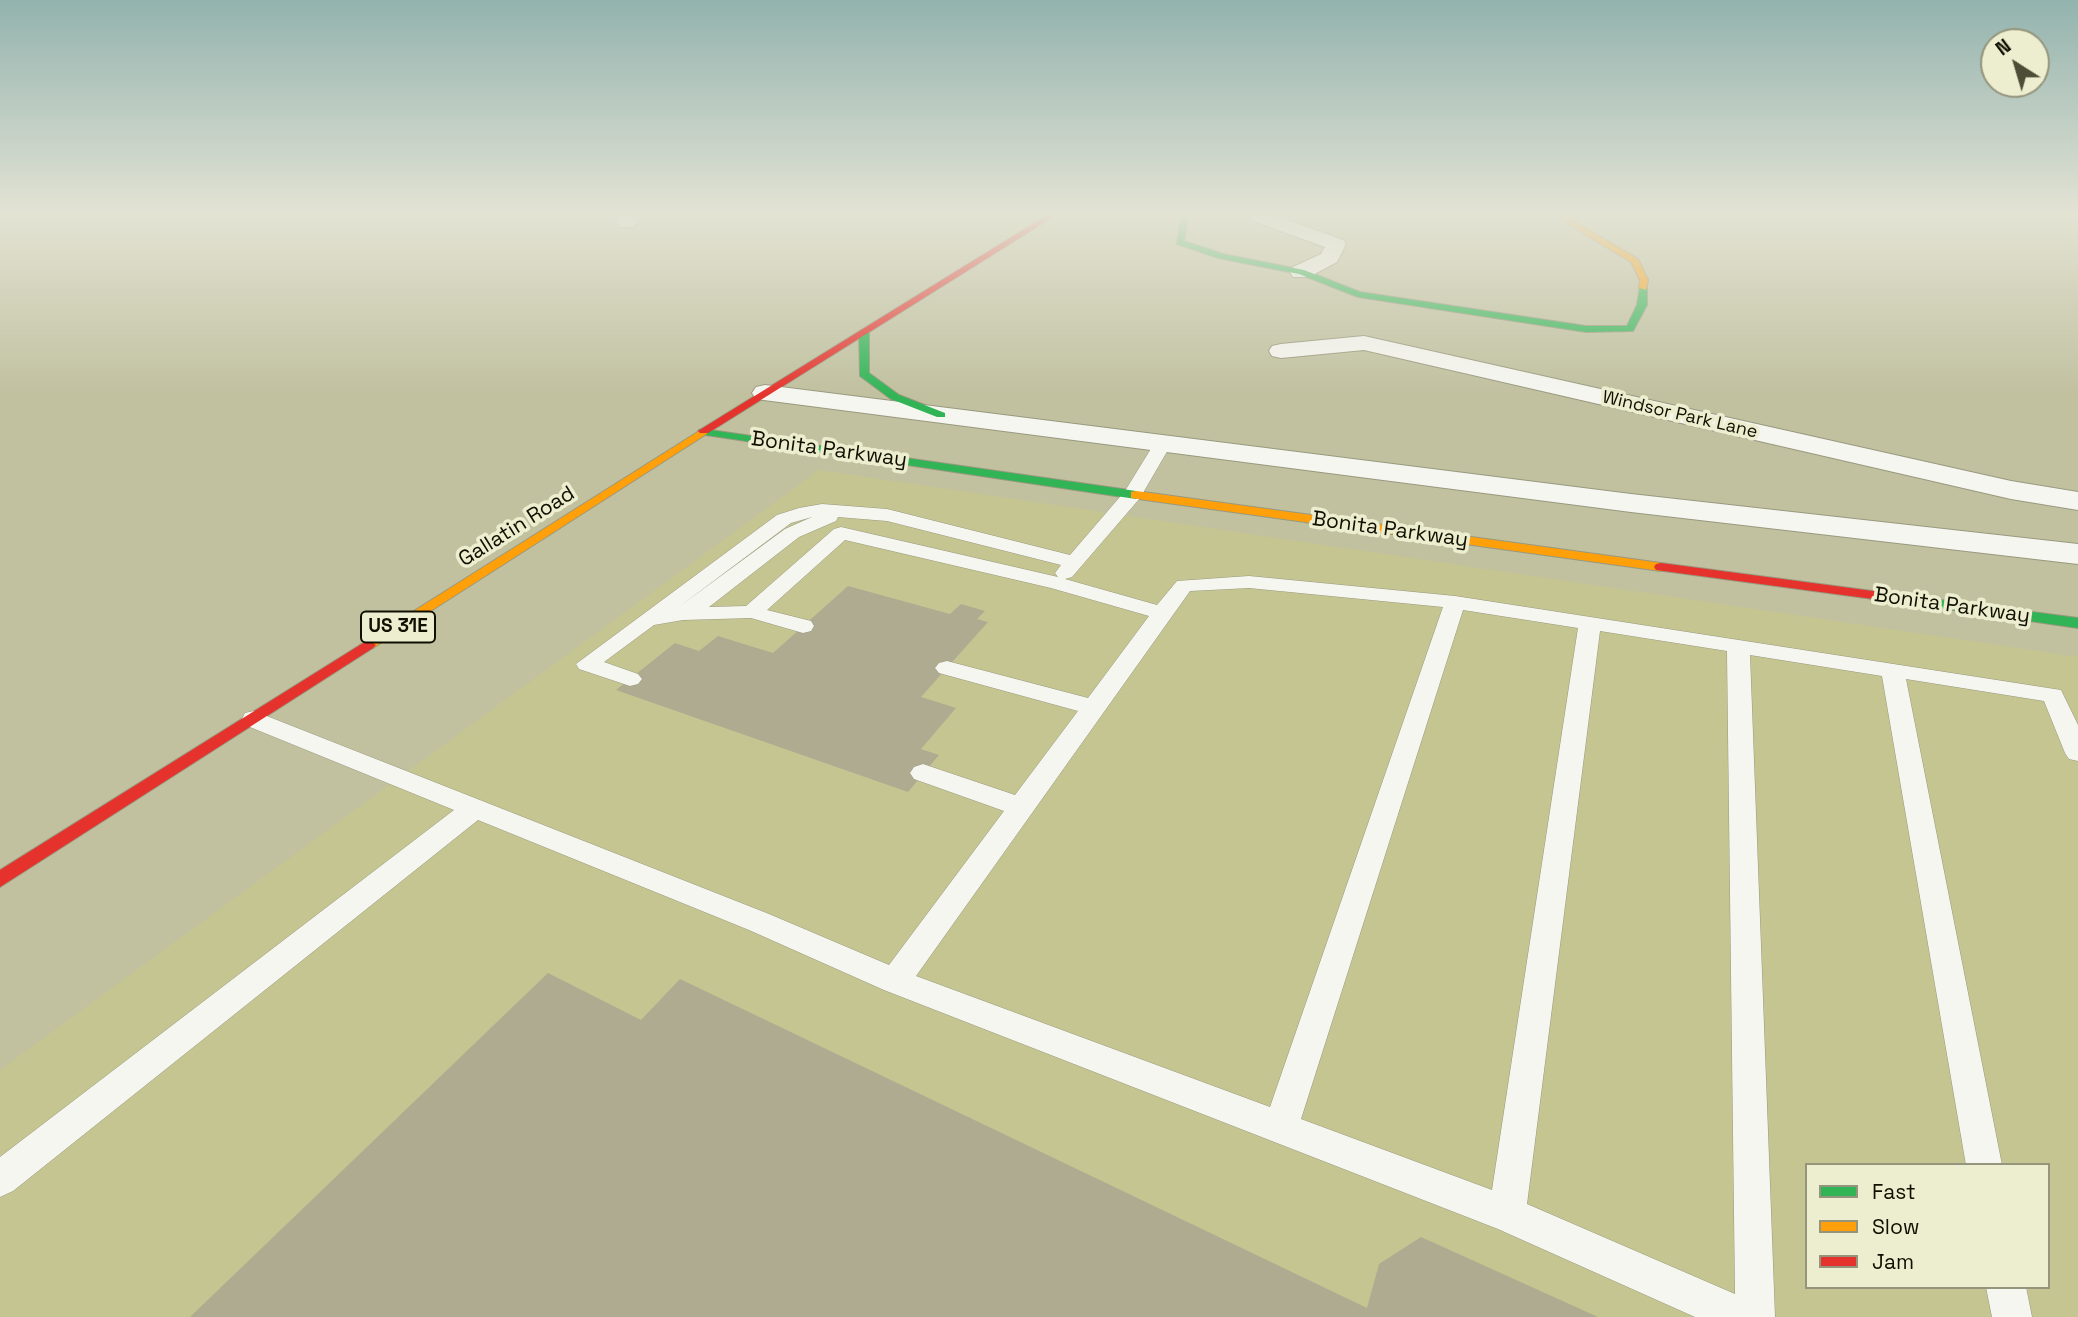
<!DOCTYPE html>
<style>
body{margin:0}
#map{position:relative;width:2078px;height:1317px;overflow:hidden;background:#c1c1a0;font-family:"Space Grotesk",sans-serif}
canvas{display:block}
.legend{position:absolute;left:1805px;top:1163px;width:245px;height:126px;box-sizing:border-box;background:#ededd0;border:2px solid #95957d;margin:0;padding:9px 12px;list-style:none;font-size:21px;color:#101000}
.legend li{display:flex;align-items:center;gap:14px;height:35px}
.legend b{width:35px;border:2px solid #95957d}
.north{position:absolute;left:1980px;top:28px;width:70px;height:70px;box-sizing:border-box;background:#ededd0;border:2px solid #95957d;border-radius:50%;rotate:323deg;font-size:19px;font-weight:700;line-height:28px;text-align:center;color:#101000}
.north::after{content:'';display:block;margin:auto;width:24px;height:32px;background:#4e4e38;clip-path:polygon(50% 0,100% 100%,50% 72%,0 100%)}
</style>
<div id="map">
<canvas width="2078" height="1317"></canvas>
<ul class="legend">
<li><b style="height:9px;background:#30b455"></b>Fast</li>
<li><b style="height:9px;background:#ff9f0a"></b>Slow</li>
<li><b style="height:9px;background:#e5322d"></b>Jam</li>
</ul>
<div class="north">N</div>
</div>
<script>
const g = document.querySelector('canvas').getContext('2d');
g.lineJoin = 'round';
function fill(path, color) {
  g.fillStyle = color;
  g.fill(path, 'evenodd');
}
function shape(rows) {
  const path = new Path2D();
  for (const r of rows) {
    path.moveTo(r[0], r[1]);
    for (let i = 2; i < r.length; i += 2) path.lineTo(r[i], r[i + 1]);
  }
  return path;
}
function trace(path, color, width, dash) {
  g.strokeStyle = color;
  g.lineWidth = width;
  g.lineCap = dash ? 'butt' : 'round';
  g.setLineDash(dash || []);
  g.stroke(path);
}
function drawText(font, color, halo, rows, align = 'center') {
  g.font = font + ' "Space Grotesk",sans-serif';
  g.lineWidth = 7;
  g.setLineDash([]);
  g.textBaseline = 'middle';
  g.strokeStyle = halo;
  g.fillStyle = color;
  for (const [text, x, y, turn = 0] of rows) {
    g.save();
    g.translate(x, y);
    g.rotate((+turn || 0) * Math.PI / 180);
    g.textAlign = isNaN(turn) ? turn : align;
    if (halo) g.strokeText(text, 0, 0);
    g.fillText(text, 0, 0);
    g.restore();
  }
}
fill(shape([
 [819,470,2078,657,2078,1317,0,1317,0,1070],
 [1807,1165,2048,1165,2048,1287,1807,1287]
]), '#c5c591');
fill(shape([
 [848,586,950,614,961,604,985,611,977,619,988,622,921,697,956,708,921,749,939,755,908,792,616,690,675,643,699,651,718,636,773,653],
 [548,973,641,1020,680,979,1367,1308,1379,1264,1421,1237,1598,1317,190,1317]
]), '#aeab91');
const lane = shape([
 [1163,438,1172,443,1140,498,1072,577,1065,579,1157,605,1177,581,1249,576,1455,596,2061,690,2078,725,2078,761,2069,759,2065,753,2044,701,1906,679,2002,1165,1966,1165,1882,676,1750,655,1775,1317,1695,1317,1498,1229,884,990,749,930,478,820,13,1191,0,1197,0,1157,454,810,245,725,242,719,245,713,254,711,769,914,889,965,1004,811,914,779,910,773,914,767,923,764,1015,795,1078,711,939,673,935,668,939,663,947,661,1088,698,1149,616,1051,588,845,540,767,610,811,621,814,626,811,631,803,633,751,618,683,620,654,625,604,662,638,674,642,679,638,684,630,686,579,669,576,664,777,515,799,508,822,504,887,509,1070,555,1125,491,1157,439,1163,438],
 [812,517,785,529,676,609,791,523,812,517],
 [838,517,887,521,1061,565,1055,573,1058,577,841,527,834,529,746,606,709,607,799,537,836,521,838,517],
 [1249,588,1443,607,1270,1107,916,976,1190,591,1249,588],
 [1463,610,1578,628,1492,1190,1301,1119,1463,610],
 [1600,631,1727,651,1735,1294,1527,1204,1600,631],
 [1986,1287,2026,1287,2032,1317,1992,1317,1986,1287]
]);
const street = shape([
 [621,212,639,212,634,227,620,227,617,223,621,212],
 [1246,212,1266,212,1343,240,1346,244,1337,262,1309,277,1293,277,1290,272,1293,267,1321,254,1325,247,1253,221,1246,212],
 [1364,336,2011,481,2078,492,2078,510,2011,499,1364,350,1281,358,1272,356,1269,351,1272,346,1281,344,1364,336],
 [765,385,1631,494,2078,544,2078,564,1631,512,756,399,752,393,756,387,765,385]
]);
const fast = shape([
 [1181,212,1189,212,1184,241,1223,254,1304,270,1360,292,1586,326,1627,326,1637,305,1640,286,1647,288,1647,305,1633,331,1586,332,1358,297,1299,274,1218,258,1177,244,1181,212],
 [864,329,869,332,869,373,899,395,945,413,945,417,937,417,891,399,860,376,859,332,864,329],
 [703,429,1136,491,1142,495,1136,499,699,434,699,430,703,429],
 [1903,595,2078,618,2078,628,1898,602,1896,599,1898,596,1903,595]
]);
const slow = shape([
 [1564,212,1572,212,1571,219,1638,259,1648,280,1646,290,1639,288,1640,280,1631,262,1564,222,1564,212],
 [704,428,708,429,708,433,373,648,363,648,360,645,704,428],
 [1136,491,1661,563,1668,567,1661,571,1131,498,1131,492,1136,491]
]);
const jam = shape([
 [1052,212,1061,212,708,433,700,433,698,431,1052,212],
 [1661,563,1903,595,1910,599,1903,603,1656,570,1654,567,1656,564,1661,563],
 [368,640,376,645,373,648,0,887,0,870,368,640]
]);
trace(lane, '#99997f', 1);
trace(street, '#99997f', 2);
trace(fast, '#99997f', 2);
trace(slow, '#99997f', 2);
trace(jam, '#99997f', 2);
fill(lane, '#f6f6f1');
fill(street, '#f6f6f1');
fill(fast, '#30b455');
fill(slow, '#ff9f0a');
fill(jam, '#e5322d');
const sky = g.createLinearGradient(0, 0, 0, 396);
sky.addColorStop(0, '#93b3ae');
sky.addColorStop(0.54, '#e3e3d4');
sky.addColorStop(1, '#e3e3d400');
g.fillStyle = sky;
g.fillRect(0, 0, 2078, 396);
drawText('18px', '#101000', '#ededd0', [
 ["Windsor Park Lane",1680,415,13]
]);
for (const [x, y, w] of [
 [398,627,74]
]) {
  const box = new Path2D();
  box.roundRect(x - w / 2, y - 15.5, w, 31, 5);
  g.fillStyle = '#ededd0';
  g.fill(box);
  trace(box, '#101000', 2);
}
drawText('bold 19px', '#101000', null, [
 ["US 31E",398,627]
]);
drawText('21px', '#101000', '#ededd0', [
 ["Bonita Parkway",829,450,8],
 ["Gallatin Road",517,527,-32],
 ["Bonita Parkway",1390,530,8],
 ["Bonita Parkway",1952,606,8]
]);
</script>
